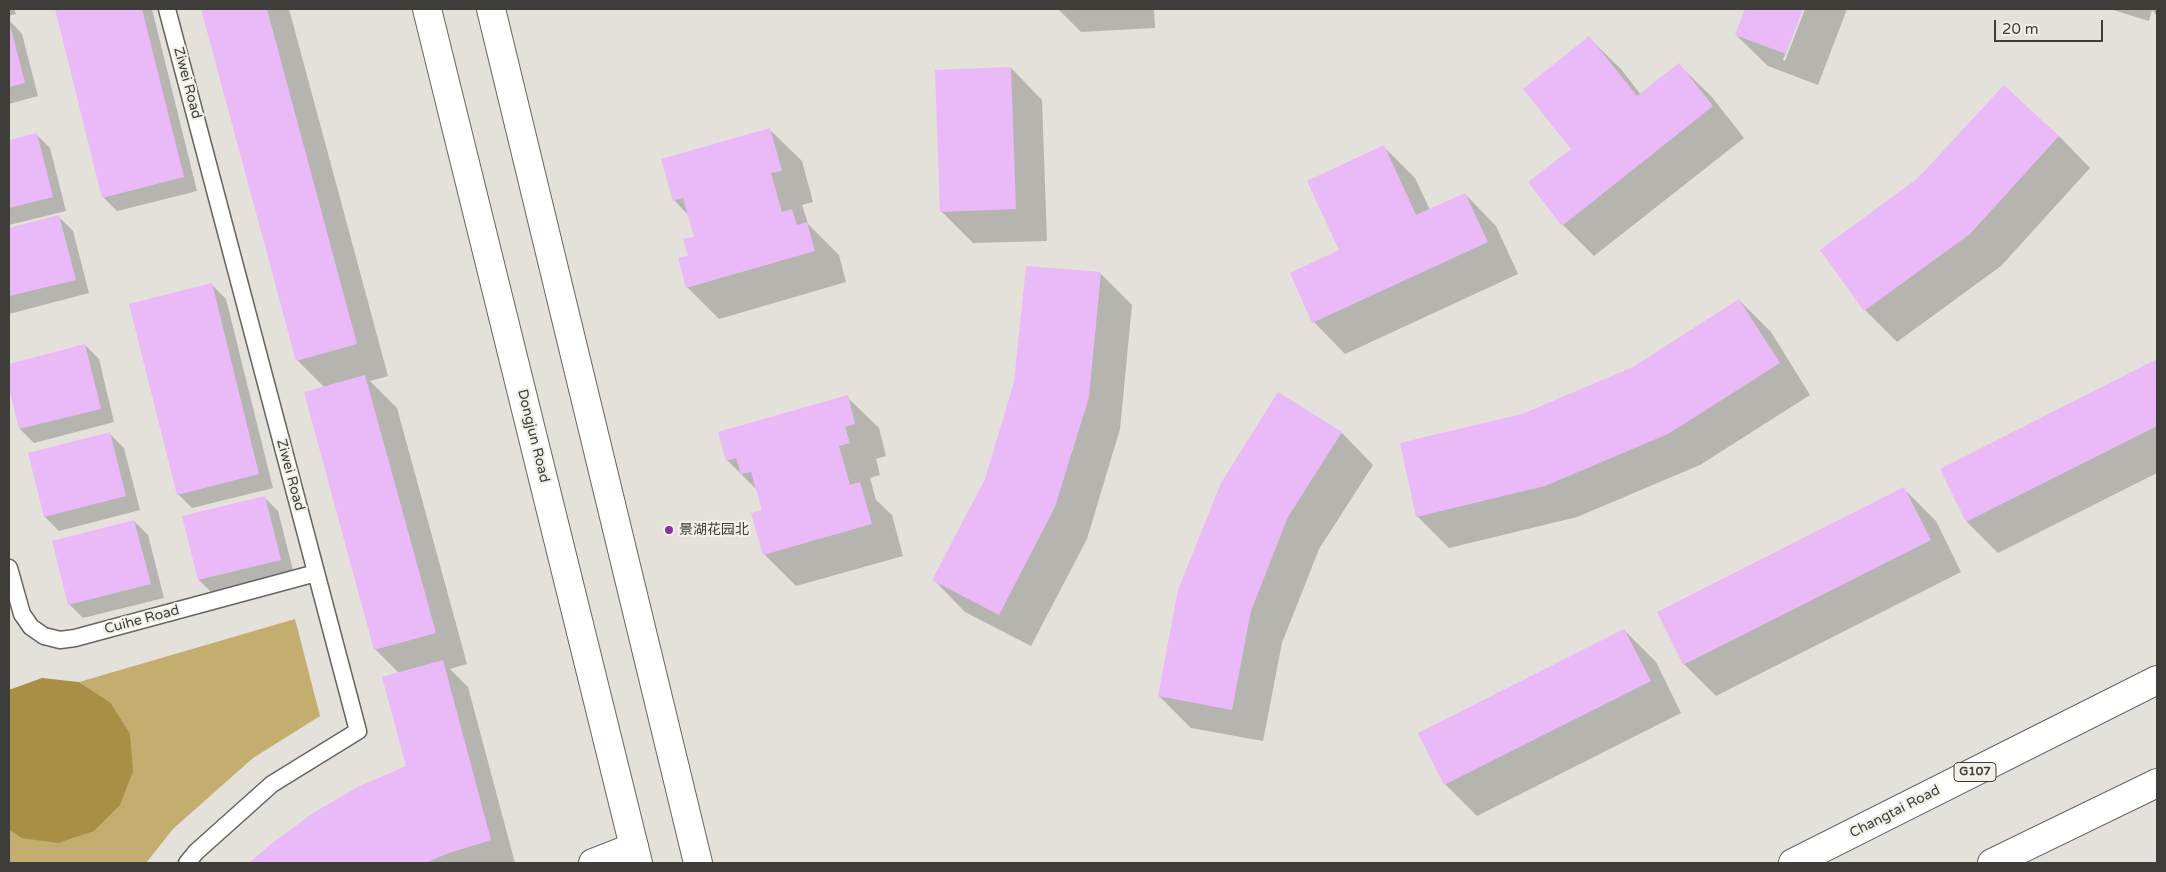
<!DOCTYPE html>
<meta charset="utf-8">
<style>
body{margin:0}
#map{position:relative;width:2166px;height:872px;overflow:hidden;background:#e4e1da;font-family:"Varela Round",sans-serif}
canvas{display:block}
.frame{position:absolute;inset:0;border:10px solid #3e3d3a;pointer-events:none}
.scale{position:absolute;left:1994px;top:20px;width:109px;height:22px;box-sizing:border-box;border:2px solid #3e3d3a;border-top:0;padding-left:6px;font-size:15px;line-height:18px;white-space:nowrap;color:#3e3d3a;-webkit-text-stroke:4px #f1efe7;paint-order:stroke}
</style>
<div id="map">
<canvas width="2166" height="872"></canvas>
<div class="frame"></div>
<div class="scale">20 m</div>
</div>
<script>
const g = document.querySelector('canvas').getContext('2d');
g.lineJoin = 'round';
function fill(path, color) {
  g.fillStyle = color;
  g.fill(path, 'evenodd');
}
function shape(rows) {
  const path = new Path2D();
  for (const r of rows) {
    path.moveTo(r[0], r[1]);
    for (let i = 2; i < r.length; i += 2) path.lineTo(r[i], r[i + 1]);
  }
  return path;
}
function trace(path, color, width, dash) {
  g.strokeStyle = color;
  g.lineWidth = width;
  g.lineCap = dash ? 'butt' : 'round';
  g.setLineDash(dash || []);
  g.stroke(path);
}
function drawText(font, color, halo, rows, align = 'center') {
  g.font = font + ' "Varela Round","Noto Sans SC",sans-serif';
  g.lineWidth = 4.5;
  g.setLineDash([]);
  g.textBaseline = 'middle';
  g.strokeStyle = halo;
  g.fillStyle = color;
  for (const [text, x, y, turn = 0] of rows) {
    g.save();
    g.translate(x, y);
    g.rotate((+turn || 0) * Math.PI / 180);
    g.textAlign = isNaN(turn) ? turn : align;
    if (halo) g.strokeText(text, 0, 0);
    g.fillText(text, 0, 0);
    g.restore();
  }
}
fill(shape([
 [295,619,320,716,253,758,173,829,146,863,9,863,9,830,21,838,110,702,79,682]
]), '#c3ae70');
fill(shape([
 [42,678,79,682,110,702,130,734,133,771,120,805,94,831,58,843,21,838,9,830,9,690]
]), '#a79045');
fill(shape([
 [9,9,14,9,16,14,9,16],
 [56,9,152,9,197,191,117,211,103,197],
 [202,9,289,9,388,376,370,381,397,408,467,664,450,669,468,687,515,863,251,863,272,845,407,767,400,674,375,649,324,387,297,360],
 [1058,9,1154,9,1155,28,1081,32],
 [1746,9,1802,9,1783,60,1785,61,1805,9,1847,9,1818,85,1768,66,1736,35],
 [2110,9,2157,9,2157,16,2152,10,2149,21],
 [9,20,22,34,38,96,9,104],
 [1589,38,1621,69,1641,95,1679,65,1711,96,1744,138,1594,256,1563,225],
 [1011,68,1042,100,1047,241,973,243,942,212],
 [770,130,802,161,813,202,802,205,808,224,839,255,846,282,719,319,687,287,690,257,696,238,689,216,674,200],
 [36,134,50,148,66,211,9,225,9,141],
 [2059,136,2090,168,2001,266,1897,342,1865,310,1822,250],
 [1384,147,1415,178,1430,210,1465,194,1496,226,1518,274,1345,354,1314,322],
 [59,217,73,231,89,293,9,314,9,229],
 [1101,274,1132,305,1120,429,1087,539,1031,646,965,612,934,580],
 [212,285,226,299,273,488,192,508,178,494],
 [1739,300,1771,332,1810,395,1700,465,1577,517,1449,548,1417,516,1522,415,1633,368],
 [85,345,99,359,114,422,34,443,20,429,9,383,9,365],
 [2157,361,2157,473,1998,553,1967,522,1941,470],
 [1279,393,1342,433,1373,465,1319,549,1282,643,1263,741,1191,728,1159,696],
 [847,397,879,428,886,456,876,459,880,475,870,478,876,500,892,515,903,556,796,586,764,554,763,511,757,490,727,460],
 [110,434,124,448,140,510,59,531,45,517],
 [1904,489,1936,521,1961,572,1716,696,1684,664,1659,613],
 [264,497,278,511,294,574,213,594,199,580,184,517],
 [134,521,148,535,164,598,83,618,69,604],
 [1624,630,1656,662,1681,713,1477,816,1446,785,1420,733]
]), '#0003');
fill(shape([
 [55,9,142,9,184,177,102,198],
 [201,9,267,9,357,344,296,361],
 [1745,9,1803,9,1786,54,1735,35],
 [9,21,25,83,9,87],
 [1589,36,1637,96,1679,63,1713,106,1562,226,1528,182,1571,149,1523,89],
 [1011,67,1016,209,940,212,935,70],
 [2004,85,2059,136,1970,234,1864,311,1820,250,1918,178],
 [770,128,782,171,771,173,782,212,792,209,797,225,807,222,815,251,686,288,678,258,688,256,683,239,694,237,683,198,673,201,661,159],
 [37,133,53,197,9,208,9,140],
 [1384,145,1416,215,1465,193,1488,242,1312,323,1290,273,1339,250,1307,181],
 [59,215,76,280,9,296,9,228],
 [1026,266,1101,272,1089,397,1055,507,999,615,932,580,985,479,1014,382],
 [212,283,259,474,177,495,129,304],
 [1739,299,1780,363,1668,434,1545,486,1416,517,1400,443,1522,414,1633,367],
 [85,344,101,409,19,429,9,388,9,364],
 [2157,359,2157,426,1966,522,1940,469],
 [365,375,436,633,374,650,304,392],
 [1278,392,1342,432,1288,517,1251,611,1232,710,1158,696,1178,590,1221,483],
 [848,395,855,424,845,427,850,443,839,446,850,485,860,482,872,524,763,555,751,513,762,510,751,472,741,474,736,458,726,461,718,432],
 [110,432,126,496,44,517,28,453],
 [1904,487,1931,540,1683,665,1657,612],
 [265,496,281,560,198,580,182,516],
 [134,520,151,584,68,605,52,541],
 [1624,629,1651,681,1444,785,1418,733],
 [443,660,491,840,449,853,425,863,249,863,271,844,313,813,358,787,406,766,382,677]
]), '#eab9f7');
const service = shape([
 [167,9,358,731,272,784,196,852,187,863],
 [9,568,22,614,31,627,44,636,60,640,75,638,316,573]
]);
const minor = shape([
 [593,863,634,847]
]);
const tertiary = shape([
 [427,9,638,863],
 [491,9,698,863]
]);
const trunk = shape([
 [1793,863,2157,680],
 [1992,863,2157,783]
]);
trace(service, '#67655e', 19);
trace(minor, '#67655e', 30);
trace(tertiary, '#67655e', 30);
trace(trunk, '#67655e', 30);
trace(service, '#fff', 16);
trace(minor, '#fff', 28);
trace(tertiary, '#fff', 28);
trace(trunk, '#fff', 28);
for (const [x, y, r, color] of [
 [669,530,5,"#8a33a0"]
]) {
  const dot = new Path2D();
  dot.arc(x, y, r, 0, 2 * Math.PI);
  g.fillStyle = color;
  g.fill(dot);
  trace(dot, '#f1efe7', 2);
}
for (const [x, y, w] of [
 [1975,772,42]
]) {
  const box = new Path2D();
  box.roundRect(x - w / 2, y - 9.5, w, 19, 4);
  g.fillStyle = '#f1efe7';
  g.fill(box);
  trace(box, '#3e3d3a', 1);
}
drawText('bold 12px', '#3e3d3a', null, [
 ["G107",1975,772]
]);
drawText('14px', '#3e3d3a', '#f1efe7', [
 ["Ziwei Road",187,83,75],
 ["Dongjun Road",533,436,76],
 ["Ziwei Road",290,475,75],
 ["Cuihe Road",142,620,-15],
 ["Changtai Road",1895,812,-27]
]);
drawText('14px', '#3e3d3a', '#f1efe7', [
 ["景湖花园北",679,530]
], 'left');
</script>
